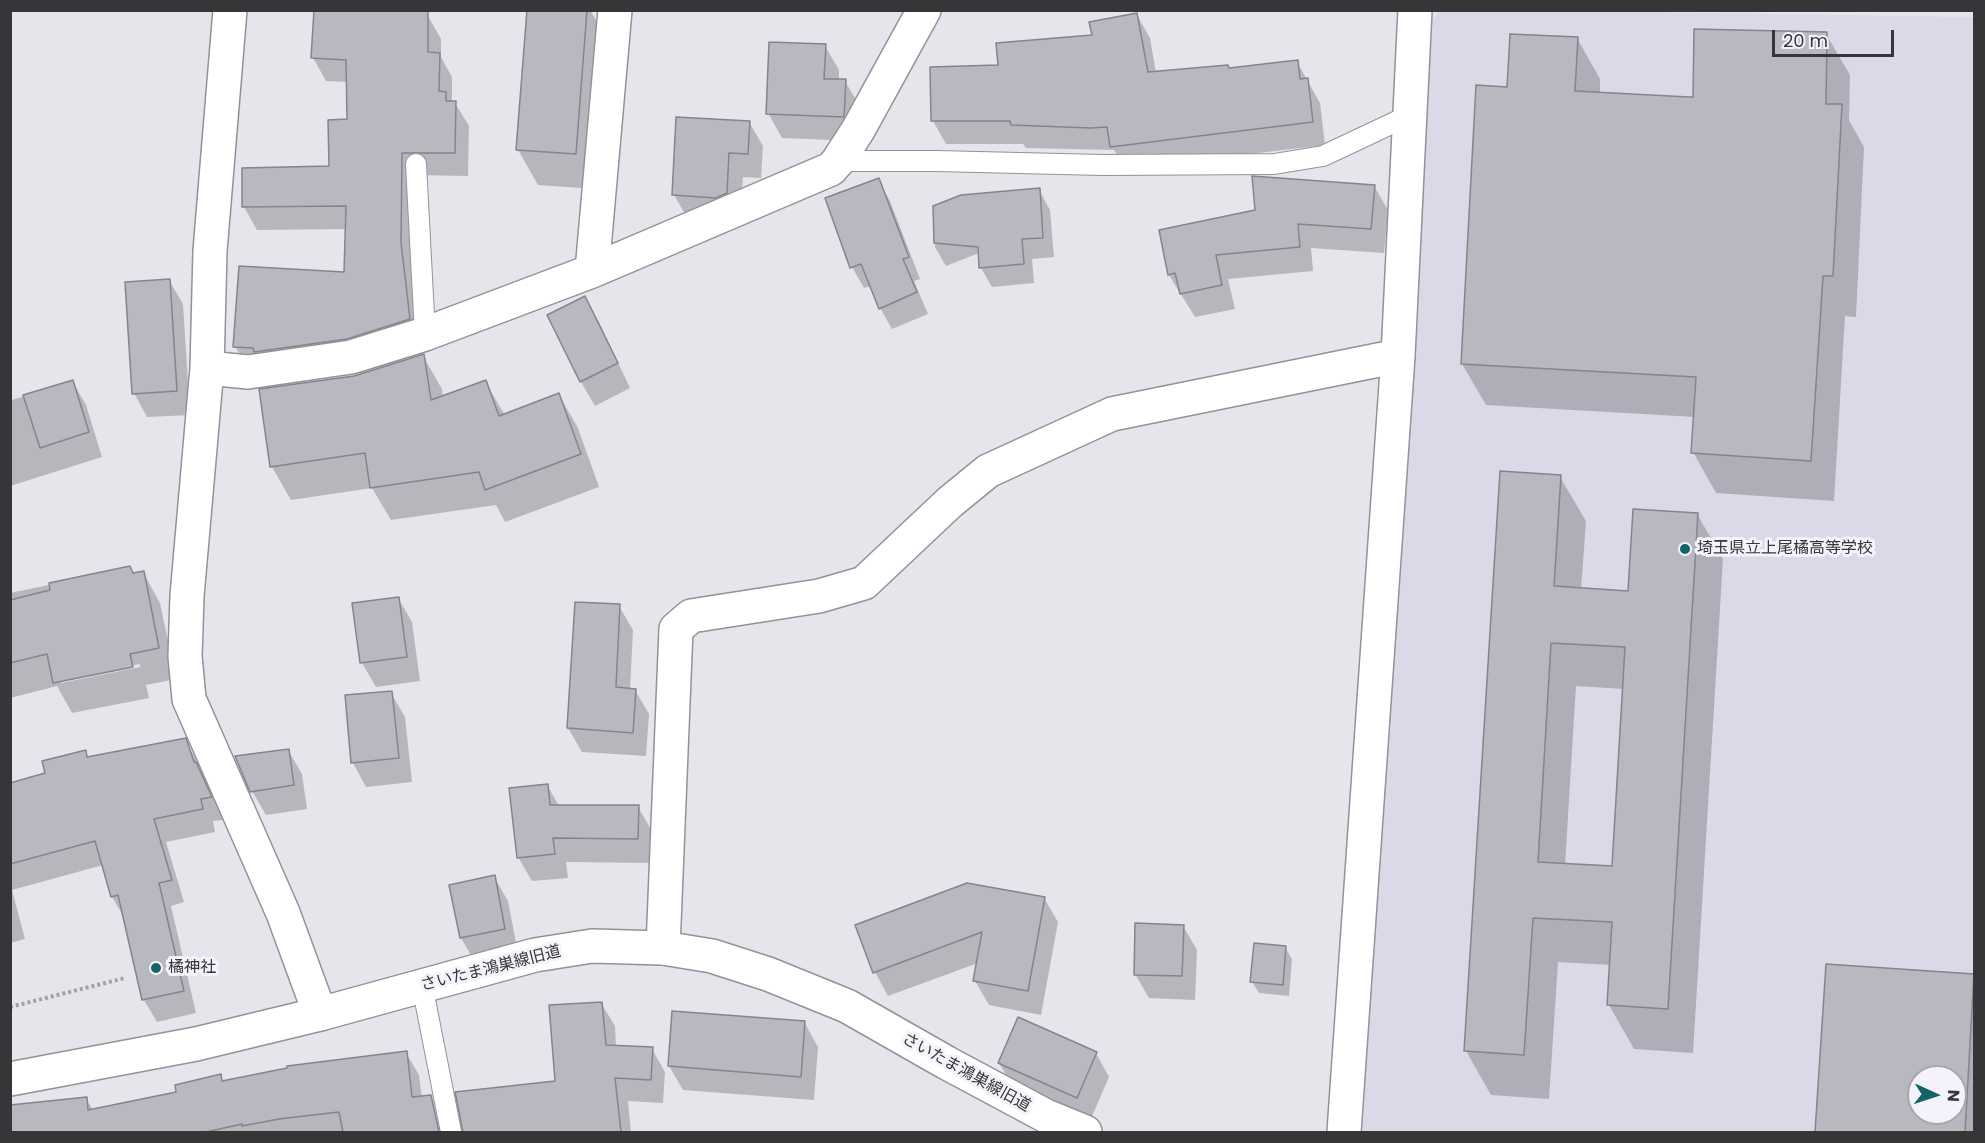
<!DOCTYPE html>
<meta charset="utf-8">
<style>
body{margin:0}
#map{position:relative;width:1985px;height:1143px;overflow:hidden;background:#e7e4ec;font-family:Poppins,sans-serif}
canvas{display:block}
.frame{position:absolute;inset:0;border:12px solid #363538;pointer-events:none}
.north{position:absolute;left:1907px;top:1065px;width:60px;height:60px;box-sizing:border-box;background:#f4f2fa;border:2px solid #a8a6ac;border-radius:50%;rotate:93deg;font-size:16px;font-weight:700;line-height:24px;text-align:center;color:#363538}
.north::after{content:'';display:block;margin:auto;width:21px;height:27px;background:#146369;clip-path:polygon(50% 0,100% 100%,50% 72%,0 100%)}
.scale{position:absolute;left:1772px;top:30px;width:122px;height:27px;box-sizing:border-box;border:3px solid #363538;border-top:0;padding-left:8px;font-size:18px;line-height:21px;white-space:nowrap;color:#363538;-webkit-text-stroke:4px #f4f2fa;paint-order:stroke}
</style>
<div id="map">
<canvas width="1985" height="1143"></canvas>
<div class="frame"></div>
<div class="north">N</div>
<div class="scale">20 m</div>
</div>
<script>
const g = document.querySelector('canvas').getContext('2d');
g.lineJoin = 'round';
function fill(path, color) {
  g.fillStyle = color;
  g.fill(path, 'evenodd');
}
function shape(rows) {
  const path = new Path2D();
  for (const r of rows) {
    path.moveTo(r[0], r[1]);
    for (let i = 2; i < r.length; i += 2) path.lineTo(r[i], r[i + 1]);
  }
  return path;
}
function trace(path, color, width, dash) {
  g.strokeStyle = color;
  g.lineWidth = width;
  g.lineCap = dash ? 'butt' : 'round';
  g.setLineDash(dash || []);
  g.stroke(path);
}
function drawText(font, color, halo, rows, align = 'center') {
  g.font = font + ' Poppins,"Noto Sans JP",sans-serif';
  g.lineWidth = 6;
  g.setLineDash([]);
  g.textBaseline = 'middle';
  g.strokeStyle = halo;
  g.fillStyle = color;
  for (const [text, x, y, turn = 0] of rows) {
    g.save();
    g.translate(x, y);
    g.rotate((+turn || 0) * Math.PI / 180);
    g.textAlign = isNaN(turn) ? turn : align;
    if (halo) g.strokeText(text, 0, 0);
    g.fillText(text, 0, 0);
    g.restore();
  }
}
fill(shape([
 [1441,10,1577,11,1974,17,1974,1132,1360,1132,1430,21],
 [1919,1077,1955,1077,1955,1113,1919,1113]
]), '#ddd8e7');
fill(shape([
 [528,10,590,10,607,39,595,189,538,185,518,150],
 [1137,15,1150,38,1156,73,1229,69,1297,62,1320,103,1325,145,1125,169,1114,150,1026,148,1023,144,946,144,933,121,999,67,1094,36],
 [428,16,441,39,441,57,452,77,452,103,455,103,469,126,468,176,414,175,422,342,248,369,235,346,346,274,347,229,257,230,244,207,330,168,348,121,348,82,326,81,313,58],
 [1826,34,1850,75,1849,120,1864,147,1856,317,1845,316,1834,501,1716,493,1693,452,1695,417,1486,405,1462,364,1477,87,1509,89,1577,38,1600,79,1600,94,1694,98],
 [825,46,839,70,839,81,845,81,859,105,857,141,782,138,768,113],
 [749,122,763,146,761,178,743,177,740,217,688,219,674,195],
 [878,180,890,201,920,279,914,281,928,314,892,329,880,308,871,286,864,288,852,267],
 [1374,186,1388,210,1384,253,1311,248,1313,271,1228,279,1235,309,1195,317,1169,275],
 [1039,190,1050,210,1054,257,1032,259,1034,283,992,287,981,268,979,253,946,266,935,247,935,207],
 [169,280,183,304,190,415,147,417,134,393],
 [585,298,599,322,630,388,595,406,581,382,549,316],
 [423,356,442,389,443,397,485,382,505,415,559,395,578,428,599,487,505,522,496,505,391,520,372,488,291,500,272,467,354,377],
 [72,381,86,405,102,457,10,486,10,394,12,400],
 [1560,477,1586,521,1581,590,1629,592,1697,514,1723,559,1693,1053,1634,1049,1609,1005,1611,965,1558,962,1549,1099,1491,1095,1466,1051],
 [1576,686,1624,689,1613,868,1565,865],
 [130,568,133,574,143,572,160,603,176,679,146,685,149,698,72,713,57,686,10,698,10,593],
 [140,664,140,667,61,683,61,680],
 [398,598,412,622,420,681,376,687,362,663],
 [619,606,633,630,630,690,635,690,649,714,646,756,582,752,568,728],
 [391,693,405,717,412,782,366,787,353,763],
 [185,740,198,763,223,820,213,821,215,832,166,842,184,902,171,906,196,1013,157,1022,144,1000,124,917,112,897,103,865,12,890,25,939,10,943,10,828],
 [288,750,302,774,307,809,266,815,252,791],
 [547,785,559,806,638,807,652,831,651,863,566,862,568,878,532,881,518,857],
 [494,877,508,901,518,953,475,962,461,938,451,886],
 [1044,898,1058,922,1041,1015,989,1005,975,981,978,963,888,996,875,972],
 [1183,926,1197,950,1195,1000,1149,998,1135,974],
 [1285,947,1292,959,1289,996,1259,993,1252,982],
 [1827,966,1974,976,1974,1132,1816,1132],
 [1919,1077,1955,1077,1955,1113,1919,1113],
 [601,1003,615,1026,616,1047,652,1049,665,1072,663,1103,628,1101,631,1132,466,1132,464,1129,557,1083],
 [804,1022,818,1047,814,1100,683,1090,669,1066],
 [406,1053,419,1075,425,1124,392,1128,393,1132,10,1132,10,1107,86,1099,93,1110,178,1093,220,1076,224,1082],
 [1096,1053,1109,1077,1090,1121,1013,1087,999,1063]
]), '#0003');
const building = shape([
 [314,10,428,10,428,52,440,53,439,91,446,92,446,101,456,101,455,153,402,153,401,242,410,319,347,339,254,352,253,348,233,347,239,266,344,272,346,206,242,207,242,168,329,166,328,120,347,119,346,60,311,58,314,10],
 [527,10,587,10,576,154,516,150,527,10],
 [1137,13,1148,72,1228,65,1229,68,1298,60,1300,79,1308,78,1313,122,1110,147,1107,127,1090,128,1011,125,1010,121,931,121,930,67,998,65,996,43,1092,35,1089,22,1137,13],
 [1694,29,1827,32,1826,104,1842,104,1833,276,1823,276,1811,461,1691,453,1696,377,1461,364,1476,85,1507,87,1510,34,1578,37,1575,91,1689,97,1693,97,1694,29],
 [769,42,826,44,824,79,846,79,844,117,766,114,769,42],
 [676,117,750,121,748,154,729,153,727,193,716,198,672,195,676,117],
 [1252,176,1375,185,1371,229,1298,224,1300,247,1216,255,1222,285,1180,294,1175,273,1168,275,1159,230,1255,210,1252,176],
 [879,178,909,257,903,259,917,292,879,309,861,264,850,268,825,198,879,178],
 [1040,188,1043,238,1022,239,1024,264,979,268,978,247,934,243,933,206,961,195,1040,188],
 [170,279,177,391,132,394,125,282,170,279],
 [585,296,618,363,580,382,547,315,585,296],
 [424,354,431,400,486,380,499,416,559,393,581,454,485,490,479,472,370,488,365,453,270,467,259,389,354,376,424,354],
 [73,380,89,432,40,448,23,395,73,380],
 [1500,471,1561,475,1554,586,1628,591,1633,509,1698,513,1668,1009,1607,1005,1612,922,1533,918,1524,1055,1464,1051,1500,471],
 [1551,643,1625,647,1612,866,1538,862,1551,643],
 [130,566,133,573,144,571,159,648,130,654,133,667,53,683,47,654,10,663,10,600,50,590,49,583,130,566],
 [399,597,407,657,360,663,352,603,399,597],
 [575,602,620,604,616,687,636,689,633,733,567,728,575,602],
 [392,691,399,758,351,763,345,695,392,691],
 [186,738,194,762,196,762,212,797,201,799,203,809,154,819,172,880,159,883,184,991,142,1000,118,895,111,897,95,841,10,864,10,783,45,773,42,761,86,750,87,757,186,738],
 [289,749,294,785,250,792,235,756,289,749],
 [548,784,550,805,639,805,638,839,553,838,555,854,517,858,509,788,548,784],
 [495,875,505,929,460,938,449,885,495,875],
 [967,883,1045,897,1028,991,973,981,982,932,873,973,855,925,967,883],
 [1135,923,1184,925,1182,976,1134,975,1135,923],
 [1254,943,1286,946,1283,985,1250,982,1254,943],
 [1826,964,1974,974,1965,1132,1815,1132,1826,964],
 [1919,1077,1955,1077,1955,1113,1919,1113,1919,1077],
 [602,1002,606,1045,653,1047,651,1080,615,1078,621,1132,463,1132,455,1092,555,1081,549,1005,602,1002],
 [672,1011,805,1021,801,1077,668,1066,672,1011],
 [1018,1017,1097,1052,1077,1098,998,1063,1018,1017],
 [407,1051,412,1097,431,1095,439,1132,343,1132,339,1112,279,1119,242,1126,242,1124,206,1132,10,1132,10,1105,87,1097,88,1110,176,1092,175,1085,221,1074,222,1081,287,1068,287,1066,407,1051]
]);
fill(building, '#b7b8c0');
trace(building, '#83848c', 1.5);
const lane = shape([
 [838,161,936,161,1102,165,1274,164,1323,156,1410,115],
 [416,164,425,334],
 [422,985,451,1132]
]);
const street = shape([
 [230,10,210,251,207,368,187,596,185,656,189,699,283,913,320,1014],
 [592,271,615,10],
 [207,368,248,372,351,357,425,334,592,271,831,169,838,161,858,130,924,10],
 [663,948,676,629,691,616,819,596,864,583,950,502,988,471,1112,414,1398,356],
 [1344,1132,1398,356,1415,10]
]);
const secondary = shape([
 [10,1079,196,1044,320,1014,535,955,592,946,663,948,712,956,768,974,847,1006,947,1063,1046,1116,1085,1132]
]);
trace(lane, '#949199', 22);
trace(street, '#949199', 36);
trace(secondary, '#949199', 36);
trace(shape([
 [10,1007,125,978]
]), '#a3a1a7', 4, [3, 3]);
trace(lane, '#fff', 20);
trace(street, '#fff', 33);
trace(secondary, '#fff', 33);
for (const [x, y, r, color] of [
 [1685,549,6,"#146369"],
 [156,968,6,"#146369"]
]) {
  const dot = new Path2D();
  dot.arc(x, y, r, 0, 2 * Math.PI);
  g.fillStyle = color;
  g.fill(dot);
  trace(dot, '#f4f2fa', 2);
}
drawText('16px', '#363538', '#f4f2fa', [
 ["埼玉県立上尾橘高等学校",1697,549],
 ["橘神社",168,968]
], 'left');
drawText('16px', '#363538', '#f4f2fa', [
 ["さいたま鴻巣線旧道",491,969,-14],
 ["さいたま鴻巣線旧道",966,1073,29]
]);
</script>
